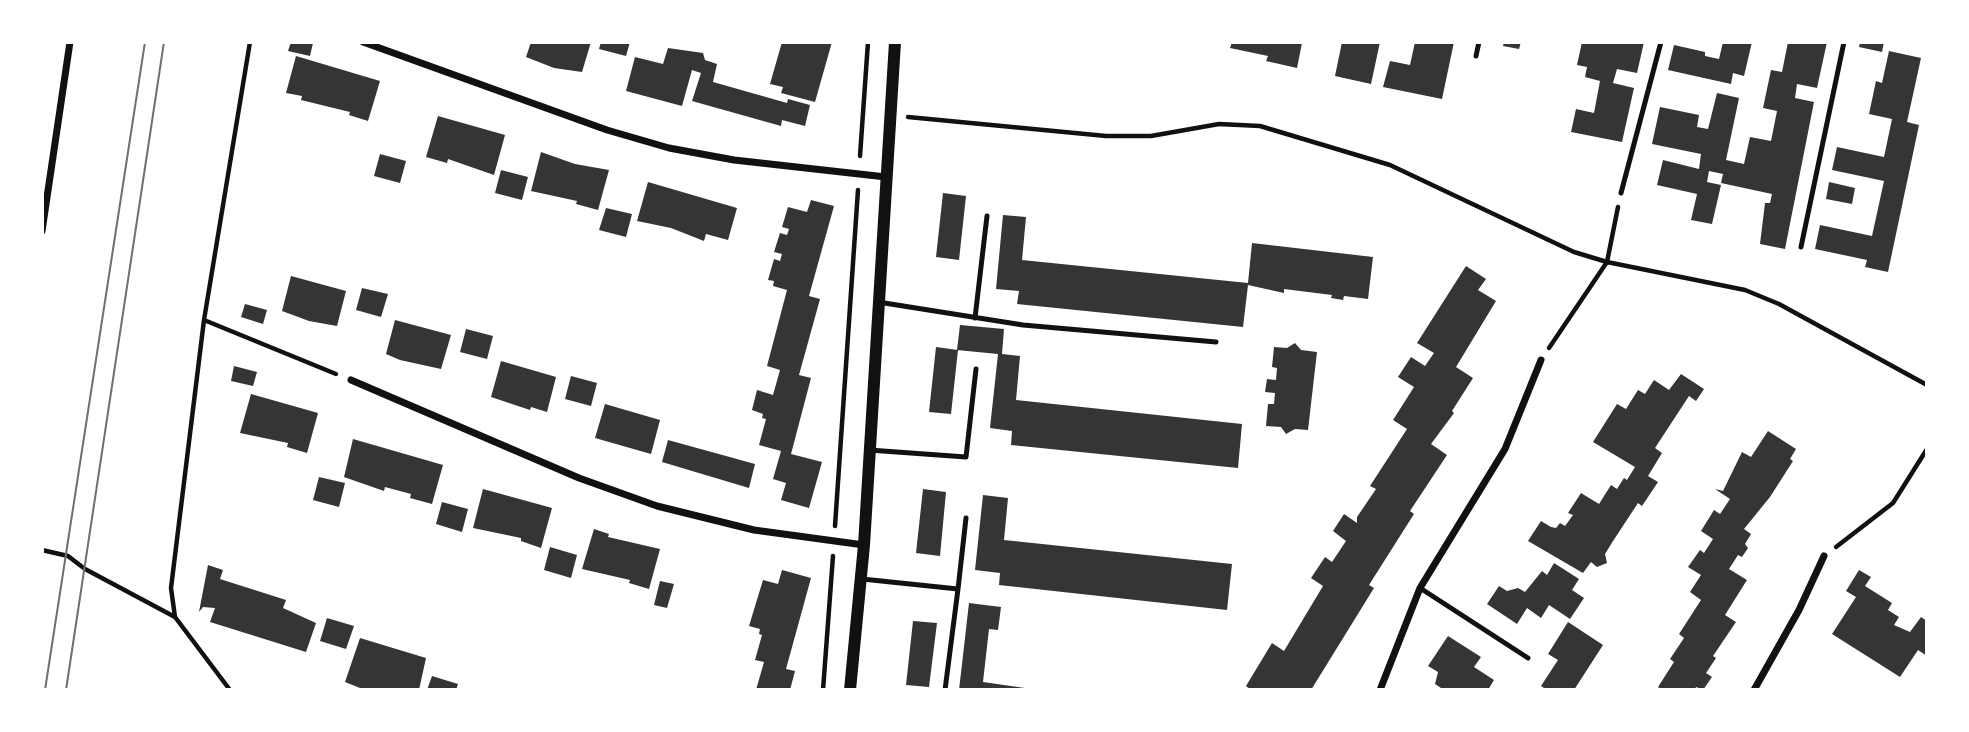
<!DOCTYPE html>
<style>
body{margin:0}
#map{position:relative;width:1969px;height:732px;overflow:hidden;background:#fff;font-family:Signika,sans-serif}
canvas{display:block}
.frame{position:absolute;inset:0;border:44px solid #fff;pointer-events:none}
</style>
<div id="map">
<canvas width="1969" height="732"></canvas>
<div class="frame"></div>
</div>
<script>
const g = document.querySelector('canvas').getContext('2d');
g.lineJoin = 'round';
function fill(path, color) {
  g.fillStyle = color;
  g.fill(path, 'evenodd');
}
function shape(rows) {
  const path = new Path2D();
  for (const r of rows) {
    path.moveTo(r[0], r[1]);
    for (let i = 2; i < r.length; i += 2) path.lineTo(r[i], r[i + 1]);
  }
  return path;
}
function trace(path, color, width, dash) {
  g.strokeStyle = color;
  g.lineWidth = width;
  g.lineCap = dash ? 'butt' : 'round';
  g.setLineDash(dash || []);
  g.stroke(path);
}
fill(shape([
 [291,42,313,43,310,56,288,51],
 [531,42,591,42,582,72,554,68,526,57],
 [601,42,630,42,626,56,599,49],
 [782,42,832,42,815,102,781,93,783,87,770,84],
 [1232,42,1298,42,1302,43,1297,68,1266,61,1268,56,1230,48],
 [1342,42,1380,42,1371,84,1335,76],
 [1415,42,1454,42,1442,99,1383,87,1390,61,1410,65],
 [1504,42,1521,42,1519,49,1503,46],
 [1582,42,1644,42,1637,73,1617,69,1613,83,1634,88,1622,142,1571,132,1576,109,1594,113,1600,81,1585,77,1587,67,1577,65],
 [1723,42,1752,42,1744,76,1733,73,1731,84,1668,70,1674,45,1705,52,1705,56,1719,59],
 [1788,42,1827,42,1817,88,1797,84,1795,98,1814,102,1785,249,1760,244,1765,203,1770,203,1772,194,1721,183,1723,174,1709,171,1707,182,1721,185,1712,224,1691,220,1697,194,1657,185,1663,160,1699,169,1701,154,1652,144,1660,107,1699,115,1697,127,1708,129,1717,93,1739,98,1726,160,1744,164,1750,137,1771,141,1777,111,1763,108,1771,70,1782,72],
 [1860,42,1884,42,1882,52,1859,47],
 [668,48,703,53,705,60,717,64,713,82,787,103,788,99,810,105,805,126,782,120,781,126,692,101,701,73,692,70,682,106,626,91,635,57,663,64],
 [1889,51,1921,58,1907,122,1919,125,1888,272,1865,267,1867,260,1815,249,1820,225,1872,236,1884,181,1832,170,1837,147,1884,157,1892,119,1869,114,1876,81,1882,83],
 [296,56,380,81,368,121,349,115,350,112,301,100,302,96,286,93],
 [438,116,505,135,494,175,448,159,447,163,426,157],
 [541,152,575,164,609,170,598,210,576,204,577,201,531,191],
 [380,154,406,161,400,183,374,176],
 [501,170,528,177,522,200,495,193],
 [648,182,737,208,728,240,706,234,704,241,671,228,637,221],
 [1829,182,1855,188,1852,204,1826,199],
 [943,193,966,196,959,260,936,257],
 [811,200,834,206,809,296,820,299,799,375,811,378,791,454,822,462,809,508,781,500,786,483,773,479,781,451,759,445,766,419,762,418,763,414,752,410,757,390,773,395,780,370,767,366,787,290,773,286,774,281,768,280,774,259,780,261,782,254,774,252,780,233,787,235,789,229,782,227,788,207,807,212],
 [606,208,632,214,626,237,599,230],
 [1003,215,1026,217,1022,260,1248,283,1252,243,1373,257,1368,299,1344,296,1343,300,1331,298,1332,295,1284,289,1284,293,1248,285,1243,327,1017,304,1019,291,996,289],
 [1466,266,1486,279,1478,290,1496,301,1456,367,1473,378,1452,411,1454,413,1431,444,1447,455,1410,511,1414,514,1369,585,1374,588,1311,690,1251,690,1246,686,1272,643,1284,651,1323,586,1311,578,1325,557,1332,562,1346,541,1333,531,1344,514,1357,523,1357,517,1376,489,1370,486,1407,429,1393,420,1414,387,1398,377,1411,357,1425,366,1434,353,1417,343],
 [291,276,346,291,337,326,309,321,282,311],
 [362,288,388,294,381,317,356,310],
 [245,304,267,310,263,324,241,317],
 [395,320,451,335,441,369,400,360,386,354],
 [960,325,1004,329,1002,354,1020,356,1016,400,1242,424,1238,468,1011,445,1012,431,990,428,998,354,957,350],
 [466,329,493,336,487,359,460,352],
 [1295,343,1301,350,1317,352,1308,430,1295,429,1286,434,1281,427,1266,426,1268,404,1274,404,1275,393,1265,392,1267,379,1276,380,1277,368,1272,367,1274,347,1287,348],
 [936,347,958,350,951,414,929,412],
 [501,361,556,377,547,412,531,407,530,410,491,397],
 [234,366,257,372,253,386,231,381],
 [1681,374,1704,389,1696,401,1689,396,1655,448,1662,453,1648,476,1658,482,1642,506,1638,503,1613,541,1605,554,1607,563,1597,567,1591,562,1583,573,1528,541,1541,521,1551,527,1556,528,1560,523,1565,526,1573,515,1568,513,1581,493,1599,504,1611,485,1617,489,1624,478,1627,480,1635,467,1593,442,1617,404,1626,409,1638,390,1645,394,1654,380,1669,390],
 [571,376,597,383,591,406,565,399],
 [251,394,318,413,307,453,287,447,288,443,240,433],
 [605,404,660,420,651,454,595,438],
 [1768,431,1796,449,1790,459,1793,461,1770,497,1744,529,1751,534,1745,544,1748,548,1742,557,1738,555,1729,569,1747,580,1725,615,1736,622,1713,656,1716,658,1706,673,1712,677,1703,690,1696,687,1695,690,1663,690,1658,687,1674,662,1670,659,1684,638,1679,634,1701,600,1690,592,1701,575,1688,567,1700,550,1704,553,1713,539,1701,531,1714,510,1720,514,1730,499,1715,489,1723,491,1742,452,1751,457],
 [353,439,443,465,432,504,410,498,411,494,385,487,384,491,344,477],
 [668,440,755,464,749,488,662,462],
 [319,477,345,483,339,507,313,500],
 [483,489,552,508,541,548,521,541,521,538,473,528],
 [923,489,946,492,940,556,916,553],
 [983,495,1008,498,1004,540,1232,564,1227,610,999,585,1000,573,975,570],
 [442,502,468,509,462,532,436,524],
 [594,529,609,534,608,537,660,549,649,589,629,583,630,580,582,569],
 [550,547,577,555,571,578,544,570],
 [1554,563,1579,579,1572,590,1584,598,1570,619,1549,605,1541,618,1527,608,1517,624,1487,604,1499,586,1507,591,1518,588,1525,592,1542,571,1547,575],
 [208,565,223,570,220,579,286,600,283,608,316,623,306,652,210,622,215,608,203,607,199,612],
 [782,570,811,578,786,669,795,671,790,690,756,690,764,662,755,660,762,635,759,634,760,629,749,626,763,580,778,584],
 [1859,570,1871,577,1865,586,1892,603,1888,610,1899,617,1894,625,1910,632,1921,617,1927,621,1927,656,1918,650,1900,677,1832,634,1856,597,1846,591],
 [660,581,674,584,667,608,654,605],
 [969,603,1001,607,998,630,989,629,983,682,1039,690,959,690],
 [327,618,354,626,346,649,320,641],
 [913,621,937,623,929,687,906,685],
 [1568,622,1603,645,1574,690,1547,690,1541,686,1558,660,1548,654],
 [1448,636,1481,657,1474,667,1494,680,1488,690,1444,690,1435,684,1438,672,1428,666],
 [360,638,426,658,419,690,365,690,345,682],
 [432,676,458,684,456,690,427,690]
]), '#353535');
trace(shape([
 [908,117,1106,136,1151,136,1219,124,1260,126,1390,165,1574,252,1607,262,1745,290,1779,304,1927,385],
 [860,156,868,42],
 [204,320,336,374],
 [1549,348,1607,262,1618,207],
 [835,526,858,190],
 [1836,547,1893,503,1927,449],
 [42,550,68,556,85,569,175,617,230,690],
 [175,617,171,588,204,320,250,42],
 [823,690,833,556]
]), '#111', 4.5);
trace(shape([
 [1476,56,1479,42],
 [1621,193,1661,42],
 [1801,247,1844,42],
 [878,302,1023,325,1216,342],
 [975,318,987,216],
 [869,450,966,457,976,369],
 [862,579,958,589,966,518],
 [1420,588,1528,658],
 [945,690,958,589]
]), '#111', 5);
trace(shape([
 [363,42,607,130,669,148,734,160,886,177],
 [42,231,70,42],
 [351,380,579,478,657,506,754,530,864,545],
 [1380,690,1420,588,1505,449,1541,360],
 [1754,690,1799,610,1824,556]
]), '#111', 7);
trace(shape([
 [850,690,864,545,895,42]
]), '#111', 12);
trace(shape([
 [45,690,145,42],
 [66,690,164,42]
]), '#707070', 2);
</script>
